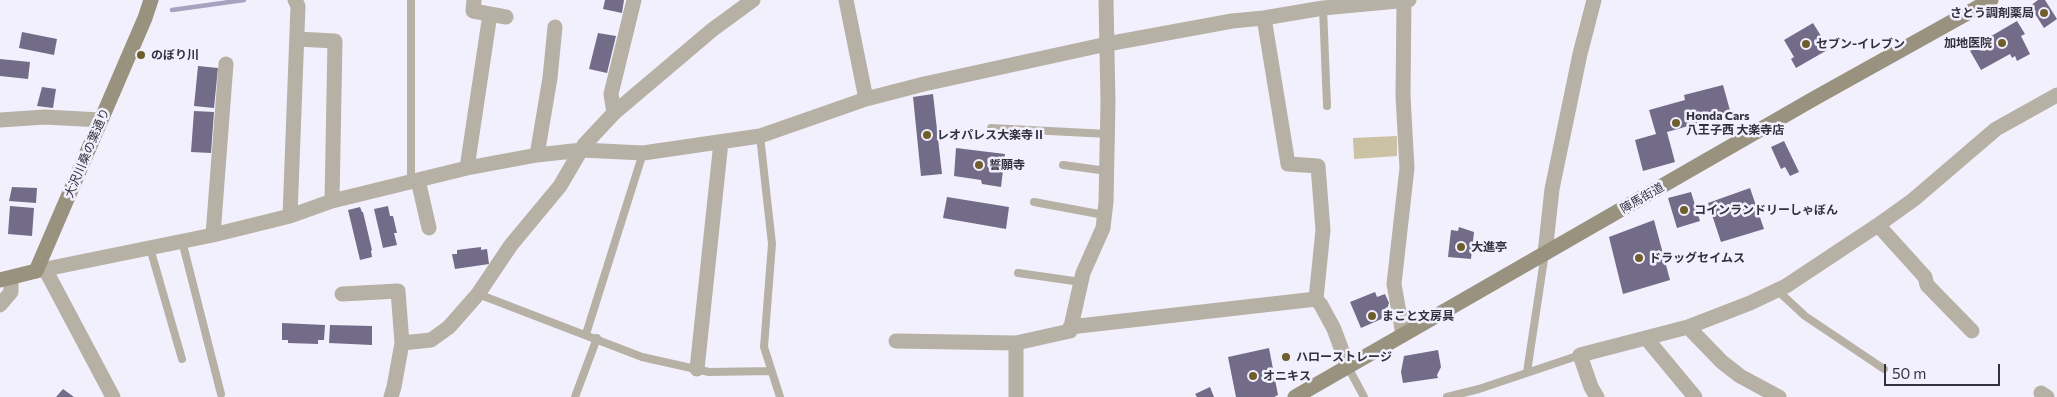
<!DOCTYPE html>
<meta charset="utf-8">
<style>
body{margin:0}
#map{position:relative;width:2057px;height:397px;overflow:hidden;background:#f3f0fe;font-family:Commissioner,sans-serif}
canvas{display:block}
.scale{position:absolute;left:1884px;top:364px;width:116px;height:22px;box-sizing:border-box;border:2px solid #34313e;border-top:0;padding-left:6px;font-size:15px;line-height:18px;white-space:nowrap;color:#34313e;-webkit-text-stroke:4px #f3f0fe;paint-order:stroke}
</style>
<div id="map">
<canvas width="2057" height="397"></canvas>
<div class="scale">50 m</div>
</div>
<script>
const g = document.querySelector('canvas').getContext('2d');
g.lineJoin = 'round';
function fill(path, color) {
  g.fillStyle = color;
  g.fill(path, 'evenodd');
}
function shape(rows) {
  const path = new Path2D();
  for (const r of rows) {
    path.moveTo(r[0], r[1]);
    for (let i = 2; i < r.length; i += 2) path.lineTo(r[i], r[i + 1]);
  }
  return path;
}
function trace(path, color, width, dash) {
  g.strokeStyle = color;
  g.lineWidth = width;
  g.lineCap = dash ? 'butt' : 'round';
  g.setLineDash(dash || []);
  g.stroke(path);
}
function drawText(font, color, halo, rows, align = 'center') {
  g.font = font + ' Commissioner,"Noto Sans JP",sans-serif';
  g.lineWidth = 5;
  g.setLineDash([]);
  g.textBaseline = 'middle';
  g.strokeStyle = halo;
  g.fillStyle = color;
  for (const [text, x, y, turn = 0] of rows) {
    g.save();
    g.translate(x, y);
    g.rotate((+turn || 0) * Math.PI / 180);
    g.textAlign = isNaN(turn) ? turn : align;
    if (halo) g.strokeText(text, 0, 0);
    g.fillText(text, 0, 0);
    g.restore();
  }
}
fill(shape([
 [1397,136,1397,156,1354,159,1353,138]
]), '#cbc1a4');
trace(shape([
 [172,10,244,0]
]), '#a8a1bf', 4.5);
fill(shape([
 [605,0,624,0,622,13,603,9],
 [2038,0,2045,0,2057,19,2044,28,2030,6],
 [2017,21,2025,34,2021,36,2030,54,2017,61,2015,56,2012,58,2010,54,1981,70,1969,49],
 [1813,23,1829,49,1796,68,1791,59,1794,57,1784,40],
 [22,32,57,39,54,55,19,48],
 [598,33,616,36,607,73,589,69],
 [0,59,30,62,28,79,0,76],
 [198,66,218,68,214,108,194,106],
 [1723,85,1731,114,1667,132,1675,162,1643,171,1635,140,1656,134,1649,110,1685,100,1684,95],
 [42,87,56,89,53,108,37,106],
 [933,94,942,174,921,176,913,97],
 [194,111,214,112,211,153,191,152],
 [1784,141,1799,172,1790,176,1785,167,1781,169,1771,147],
 [956,148,1005,154,1001,187,982,184,981,180,954,176],
 [12,187,37,188,36,203,9,201],
 [1750,188,1764,229,1721,242,1708,203],
 [1691,192,1700,221,1677,228,1668,198],
 [947,197,1009,207,1006,229,943,218],
 [10,206,34,208,32,236,8,234],
 [388,206,390,216,393,216,397,233,394,233,397,245,383,248,374,209],
 [360,207,362,212,363,212,372,250,371,251,372,257,360,260,348,210],
 [1654,220,1670,280,1623,294,1609,237],
 [1459,227,1474,232,1471,259,1448,257,1451,230,1458,231],
 [481,247,481,250,487,249,489,264,455,269,452,254,457,254,457,250],
 [1375,292,1377,297,1385,294,1389,303,1387,309,1383,311,1386,317,1361,328,1350,302],
 [282,323,325,325,324,340,318,340,318,344,288,343,288,340,282,340],
 [330,325,372,326,372,345,329,343],
 [1269,348,1278,395,1274,397,1236,397,1228,357],
 [1438,350,1441,367,1437,375,1438,378,1403,383,1401,372,1404,356],
 [1210,387,1214,397,1197,397,1195,394],
 [63,389,74,397,56,397]
]), '#736c88');
trace(shape([
 [1323,8,1327,106],
 [991,128,1108,134],
 [760,136,772,244,764,347,780,397],
 [1063,165,1107,171],
 [411,182,411,0],
 [1034,202,1104,215],
 [182,241,221,394],
 [150,248,182,359],
 [1018,273,1081,282],
 [1777,290,1805,316,1884,369],
 [478,294,642,357,709,372,771,371],
 [586,334,643,153],
 [1348,367,1364,397],
 [1527,372,1545,253],
 [575,397,597,338],
 [1447,397,1479,389,1580,355]
]), '#b6b1a4', 8);
trace(shape([
 [474,0,473,11,506,17],
 [846,0,866,99],
 [1264,18,1288,164,1318,166,1323,230,1316,299],
 [297,39,335,41,332,201],
 [614,113,611,94,634,0],
 [0,120,45,117,101,120],
 [537,155,550,78,555,27],
 [467,168,490,14],
 [418,180,429,228],
 [290,216,298,6,295,0],
 [1878,225,1925,277,1927,285,1972,331],
 [213,235,226,64],
 [1545,253,1552,189,1580,54,1594,0],
 [45,269,113,397],
 [36,271,213,235,290,216,332,201,467,168,537,155,582,150,643,153,760,136,866,99,924,84,1107,44,1232,21,1264,18,1323,8,1409,0],
 [342,294,398,291,402,343],
 [0,305,11,292,11,278],
 [1070,327,1316,299,1321,305,1334,329,1348,367],
 [1688,327,1722,362,1740,376,1779,397],
 [1403,335,1394,284,1407,168,1403,96,1404,1],
 [1646,338,1695,397],
 [896,341,1016,343,1070,331,1083,273,1103,228,1106,202,1108,102,1106,0],
 [1016,343,1016,397],
 [697,369,721,142],
 [2041,393,2047,397],
 [391,397,394,387,402,343,431,340,449,327,478,294,511,245,560,186,584,145,614,113,712,30,753,0],
 [1597,397,1591,387,1580,355,1688,327,1750,303,1786,286,1878,225,1913,200,1996,129,2057,95]
]), '#b6b1a4', 15);
trace(shape([
 [0,280,36,271,145,18,151,0],
 [1295,397,1815,98,1991,0]
]), '#98927e', 15);
for (const [x, y, r, color] of [
 [2044,13,5,"#6e5e2c"],
 [2002,43,5,"#6e5e2c"],
 [1806,44,5,"#6e5e2c"],
 [141,55,5,"#6e5e2c"],
 [1676,123,5,"#6e5e2c"],
 [927,135,5,"#6e5e2c"],
 [979,165,5,"#6e5e2c"],
 [1684,210,5,"#6e5e2c"],
 [1461,247,5,"#6e5e2c"],
 [1639,258,5,"#6e5e2c"],
 [1372,316,5,"#6e5e2c"],
 [1286,357,5,"#6e5e2c"],
 [1253,376,5,"#6e5e2c"]
]) {
  const dot = new Path2D();
  dot.arc(x, y, r, 0, 2 * Math.PI);
  g.fillStyle = color;
  g.fill(dot);
  trace(dot, '#f3f0fe', 2);
}
drawText('bold 12px', '#34313e', '#f3f0fe', [
 ["さとう調剤薬局",2034,13,"right"],
 ["加地医院",1992,43,"right"],
 ["セブン-イレブン",1816,44],
 ["のぼり川",151,55],
 ["Honda Cars",1686,116],
 ["八王子西 大楽寺店",1686,130],
 ["レオパレス大楽寺Ⅱ",937,135],
 ["誓願寺",989,165],
 ["コインランドリーしゃぼん",1694,210],
 ["大進亭",1471,247],
 ["ドラッグセイムス",1649,258],
 ["まこと文房具",1382,316],
 ["ハローストレージ",1296,357],
 ["オニキス",1263,376]
], 'left');
drawText('12px', '#34313e', '#f3f0fe', [
 ["大沢川桑の葉通り",87,153,-67],
 ["陣馬街道",1642,198,-30]
]);
</script>
